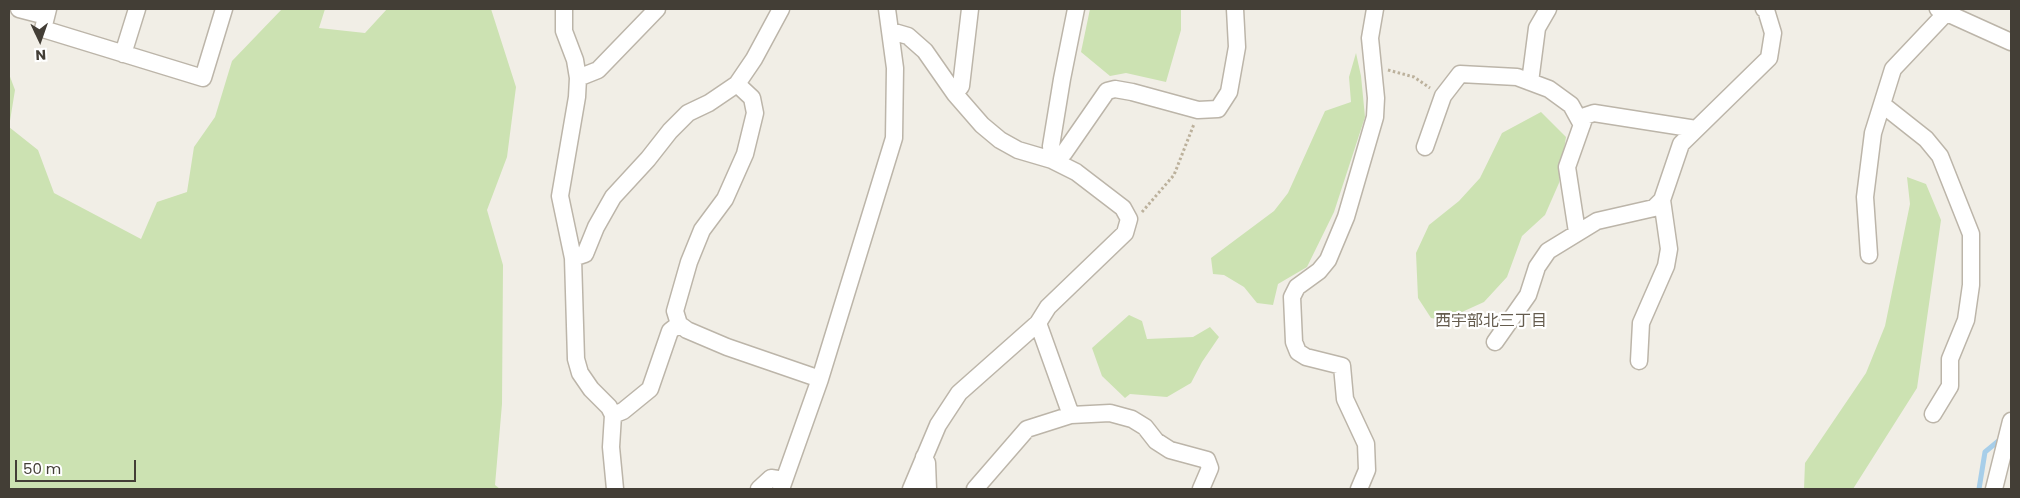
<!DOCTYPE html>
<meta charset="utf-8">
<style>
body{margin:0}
#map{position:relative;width:2020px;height:498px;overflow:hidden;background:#f1eee6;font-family:Poppins,sans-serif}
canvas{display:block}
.frame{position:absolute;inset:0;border:10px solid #433e36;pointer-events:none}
.north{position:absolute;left:15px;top:15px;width:50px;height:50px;-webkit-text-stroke:4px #fff;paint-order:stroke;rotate:177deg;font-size:14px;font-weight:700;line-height:20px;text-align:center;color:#433e36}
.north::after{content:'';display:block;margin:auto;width:18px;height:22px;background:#433e36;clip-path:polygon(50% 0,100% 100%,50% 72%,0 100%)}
.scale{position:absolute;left:15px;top:460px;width:121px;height:22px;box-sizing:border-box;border:2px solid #433e36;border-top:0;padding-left:6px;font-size:15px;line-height:18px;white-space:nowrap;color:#433e36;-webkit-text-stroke:4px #fff;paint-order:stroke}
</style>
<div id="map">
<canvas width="2020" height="498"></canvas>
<div class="frame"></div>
<div class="north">N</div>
<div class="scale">50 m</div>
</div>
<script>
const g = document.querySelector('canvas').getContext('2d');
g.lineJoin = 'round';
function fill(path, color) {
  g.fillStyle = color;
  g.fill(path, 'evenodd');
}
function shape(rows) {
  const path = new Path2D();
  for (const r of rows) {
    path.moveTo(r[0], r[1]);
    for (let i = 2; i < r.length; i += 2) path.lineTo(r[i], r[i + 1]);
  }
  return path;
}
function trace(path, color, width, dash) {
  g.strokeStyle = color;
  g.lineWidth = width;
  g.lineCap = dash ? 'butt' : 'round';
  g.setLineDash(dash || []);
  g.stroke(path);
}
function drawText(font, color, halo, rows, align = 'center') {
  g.font = font + ' Poppins,"Noto Sans JP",sans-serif';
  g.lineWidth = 4.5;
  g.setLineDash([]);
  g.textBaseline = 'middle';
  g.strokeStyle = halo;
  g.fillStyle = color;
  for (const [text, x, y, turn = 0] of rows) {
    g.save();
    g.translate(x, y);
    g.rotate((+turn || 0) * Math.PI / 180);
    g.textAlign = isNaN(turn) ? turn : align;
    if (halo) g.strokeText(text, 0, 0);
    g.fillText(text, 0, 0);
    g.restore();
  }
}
fill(shape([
 [282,9,325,9,319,28,365,33,387,9,491,9,516,87,507,157,487,210,503,265,502,404,495,485,500,489,9,489,9,74,15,90,9,127,38,150,54,193,141,239,157,202,187,192,194,147,215,117,232,61],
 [1090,9,1181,9,1181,30,1166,82,1126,73,1110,76,1081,52],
 [1356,53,1361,76,1365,117,1334,212,1307,267,1278,284,1273,305,1257,303,1244,287,1224,275,1213,274,1211,258,1274,211,1288,193,1325,111,1351,102,1349,77],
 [1541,112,1566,137,1559,183,1545,215,1522,236,1507,277,1484,302,1462,312,1457,322,1431,318,1418,298,1416,253,1429,225,1459,201,1480,178,1502,133],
 [1907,177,1926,184,1941,220,1917,388,1853,489,1804,489,1805,463,1866,373,1885,326,1910,204],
 [1129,315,1142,321,1147,339,1193,337,1210,327,1219,337,1202,362,1191,383,1167,397,1130,394,1125,398,1102,376,1092,348]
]), '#cce2b2');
trace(shape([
 [1979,489,1985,452,2002,438]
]), '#a7cee9', 5);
const street = shape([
 [19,9,46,16],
 [48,9,43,29,203,78,224,9],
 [564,9,564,31,575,60,578,78],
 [1938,9,2011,42],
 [891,31,908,36,925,51,955,94,982,125,1000,140,1018,150,1052,160,1064,153,1107,91,1115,89,1132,92,1198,110,1218,109,1229,92,1237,47,1235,9],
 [123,54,137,9],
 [1530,82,1537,28,1548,9],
 [737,84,752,98,755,113,745,154,725,199,702,230,689,262,675,311,679,324,687,330,727,347,820,379],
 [955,94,961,86,970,9],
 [1883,105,1926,139,1940,156,1971,234,1971,285,1966,320,1950,359,1950,386,1933,414],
 [1425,147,1443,96,1460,74,1517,77,1549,89,1571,105,1582,125],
 [1577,232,1567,167,1585,116,1594,113,1696,129],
 [1869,255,1865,197,1873,133,1893,69,1946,13],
 [573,258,585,254,596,227,613,197,648,159,670,131,688,113,709,103,737,84,754,59,781,9],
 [1038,323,1071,415],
 [1495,342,1528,295,1537,267,1548,251,1597,221,1654,208,1662,200],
 [1639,361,1641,323,1666,266,1669,249,1662,200,1681,144,1769,58,1773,33,1766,10,1764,9],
 [613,415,623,411,650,389,670,331,679,324],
 [924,457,927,463,928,489],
 [615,489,611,447,613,415,609,407,591,389,580,373,576,359,573,258,560,196,577,97,578,78,598,70,657,9],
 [759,489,771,478,784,480],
 [781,489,820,379,894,138,895,68,887,9],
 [911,489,938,425,959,393,1038,323,1048,307,1125,233,1129,219,1123,208,1076,172,1052,160,1051,146,1062,79,1076,9],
 [975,489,1027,429,1071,415,1110,413,1132,419,1145,427,1156,441,1170,450,1207,460,1210,468,1201,489],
 [1359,489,1367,470,1366,444,1345,399,1342,366,1306,357,1298,352,1294,342,1292,297,1297,287,1319,271,1328,260,1346,217,1375,117,1376,98,1370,38,1375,9],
 [1994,489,2011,421]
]);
trace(street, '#bcb5a9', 19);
trace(shape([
 [1388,70,1414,77,1430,88],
 [1142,212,1174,175,1194,124]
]), '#bcb19c', 3, [2.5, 2.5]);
trace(street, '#fff', 16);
drawText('16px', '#655c4e', '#fff', [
 ["西宇部北三丁目",1491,322]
]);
</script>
